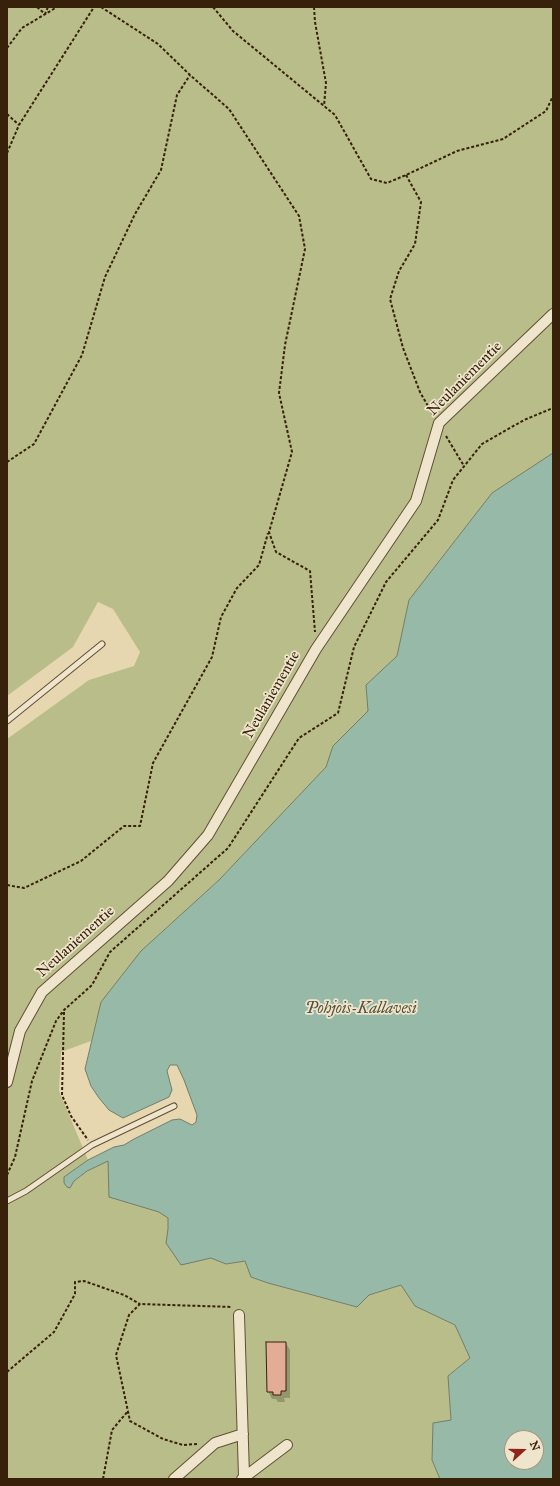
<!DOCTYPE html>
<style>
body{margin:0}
#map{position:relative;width:560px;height:1486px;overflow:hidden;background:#e6d7b1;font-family:"IM FELL Great Primer",serif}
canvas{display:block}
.frame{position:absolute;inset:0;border:8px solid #37210a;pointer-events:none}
.north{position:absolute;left:504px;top:1430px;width:40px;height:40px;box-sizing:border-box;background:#efe5cc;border:1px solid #a5977e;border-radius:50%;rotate:69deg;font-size:11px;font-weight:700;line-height:16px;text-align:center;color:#37210a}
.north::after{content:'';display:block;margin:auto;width:14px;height:18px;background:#8f2418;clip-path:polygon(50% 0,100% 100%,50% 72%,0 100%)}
</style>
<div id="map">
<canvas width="560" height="1486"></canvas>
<div class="frame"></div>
<div class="north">N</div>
</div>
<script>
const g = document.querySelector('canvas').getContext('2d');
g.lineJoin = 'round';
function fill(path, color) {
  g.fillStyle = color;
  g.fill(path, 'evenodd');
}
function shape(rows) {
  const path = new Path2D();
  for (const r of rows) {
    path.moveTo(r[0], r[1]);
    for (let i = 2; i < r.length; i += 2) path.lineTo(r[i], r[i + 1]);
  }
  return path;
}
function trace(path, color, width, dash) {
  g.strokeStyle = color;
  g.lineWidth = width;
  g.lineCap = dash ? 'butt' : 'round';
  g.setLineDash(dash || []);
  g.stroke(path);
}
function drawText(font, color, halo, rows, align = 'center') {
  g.font = font + ' "IM FELL Great Primer",serif';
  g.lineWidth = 3.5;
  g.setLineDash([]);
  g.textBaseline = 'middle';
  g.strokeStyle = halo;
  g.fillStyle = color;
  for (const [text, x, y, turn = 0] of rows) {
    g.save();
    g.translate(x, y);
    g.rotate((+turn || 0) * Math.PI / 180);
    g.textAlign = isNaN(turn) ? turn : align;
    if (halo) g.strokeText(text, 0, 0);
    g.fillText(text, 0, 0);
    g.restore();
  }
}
fill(shape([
 [7,7,553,7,553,453,492,493,409,600,397,656,366,685,368,711,333,746,326,767,219,880,141,951,101,1002,91,1041,61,1052,59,1091,88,1160,64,1177,70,1187,74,1181,87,1171,108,1160,226,1264,245,1261,251,1277,268,1283,356,1307,369,1295,402,1285,415,1306,455,1325,470,1358,448,1376,451,1420,432,1460,440,1479,7,1479,7,739,89,680,134,666,140,652,113,609,98,602,73,647,7,696]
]), '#b9bd89');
const water = shape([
 [553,453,553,1479,440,1479,432,1460,433,1423,451,1420,448,1376,470,1358,455,1325,415,1306,401,1285,369,1295,357,1307,268,1283,251,1277,245,1261,226,1264,211,1258,181,1265,166,1243,168,1229,168,1218,159,1212,109,1197,108,1161,87,1171,74,1181,70,1188,67,1187,64,1183,64,1177,88,1160,114,1147,124,1145,134,1139,172,1120,180,1119,192,1125,196,1122,197,1115,184,1080,177,1065,170,1065,167,1071,172,1090,169,1097,123,1118,109,1110,99,1098,91,1086,85,1069,101,1002,141,951,219,880,326,767,333,746,368,711,366,685,397,656,409,600,492,493,553,453],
 [512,1438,536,1438,536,1462,512,1462,512,1438]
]);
fill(water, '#97baa8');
trace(water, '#717d69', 1);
fill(shape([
 [286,1343,290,1350,290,1398,284,1398,285,1402,278,1402,276,1399,272,1399,268,1391]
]), '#0003');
const building = shape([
 [266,1342,286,1342,286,1391,281,1391,281,1395,273,1395,273,1392,267,1392,266,1342]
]);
fill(building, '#e2ac95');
trace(building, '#37210a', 1);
const lane = shape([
 [7,721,102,644],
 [7,1201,26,1191,92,1145,174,1106]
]);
const street = shape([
 [7,1082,20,1031,42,992,168,881,208,835,316,649,416,501,439,423,553,314],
 [239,1315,244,1476],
 [174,1479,215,1443,243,1434],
 [242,1479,287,1445]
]);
trace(lane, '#634e34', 7);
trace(street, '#634e34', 12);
trace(shape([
 [37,7,45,14,48,7],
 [101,7,158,44,190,75,229,109,299,216,305,249,285,345,279,393,292,452,269,532,276,552,310,571,315,632],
 [213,7,233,31,335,115,371,179,387,183,406,175,457,151,503,139,546,111,553,96],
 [314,7,315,22,326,83,324,106],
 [7,48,22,28,57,7],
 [7,114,19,125],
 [7,153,19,125,94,7],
 [406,175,421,202,415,244,399,271,390,299,403,348,420,392,433,415],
 [446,436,464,466],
 [7,462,34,444,82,355,105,277,135,214,161,170,177,95,190,75],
 [7,885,24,888,81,861,124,826,140,826,153,763,212,657,221,617,237,588,259,565,268,533],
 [64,1012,62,1095,71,1116,88,1140],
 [7,1175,15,1157,32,1081,56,1021,64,1010,92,985,110,952,228,848,299,738,338,713,354,647,386,582,438,520,453,480,482,444,524,420,553,408],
 [7,1372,54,1332,75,1294,75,1282,84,1281,124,1295,140,1304],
 [197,1444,183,1445,163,1439,130,1421,116,1355,129,1315,140,1304,232,1307],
 [103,1479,112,1430,128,1411]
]), '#37210a', 2, [3, 2]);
trace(lane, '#efe5cc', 5);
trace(street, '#efe5cc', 10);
drawText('15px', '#37210a', '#efe5cc', [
 ["Neulaniementie",465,379,-45],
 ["Neulaniementie",272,695,-60],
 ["Neulaniementie",76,942,-42]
]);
drawText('italic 16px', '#544f39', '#efe5cc', [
 ["Pohjois-Kallavesi",361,1009]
]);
</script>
